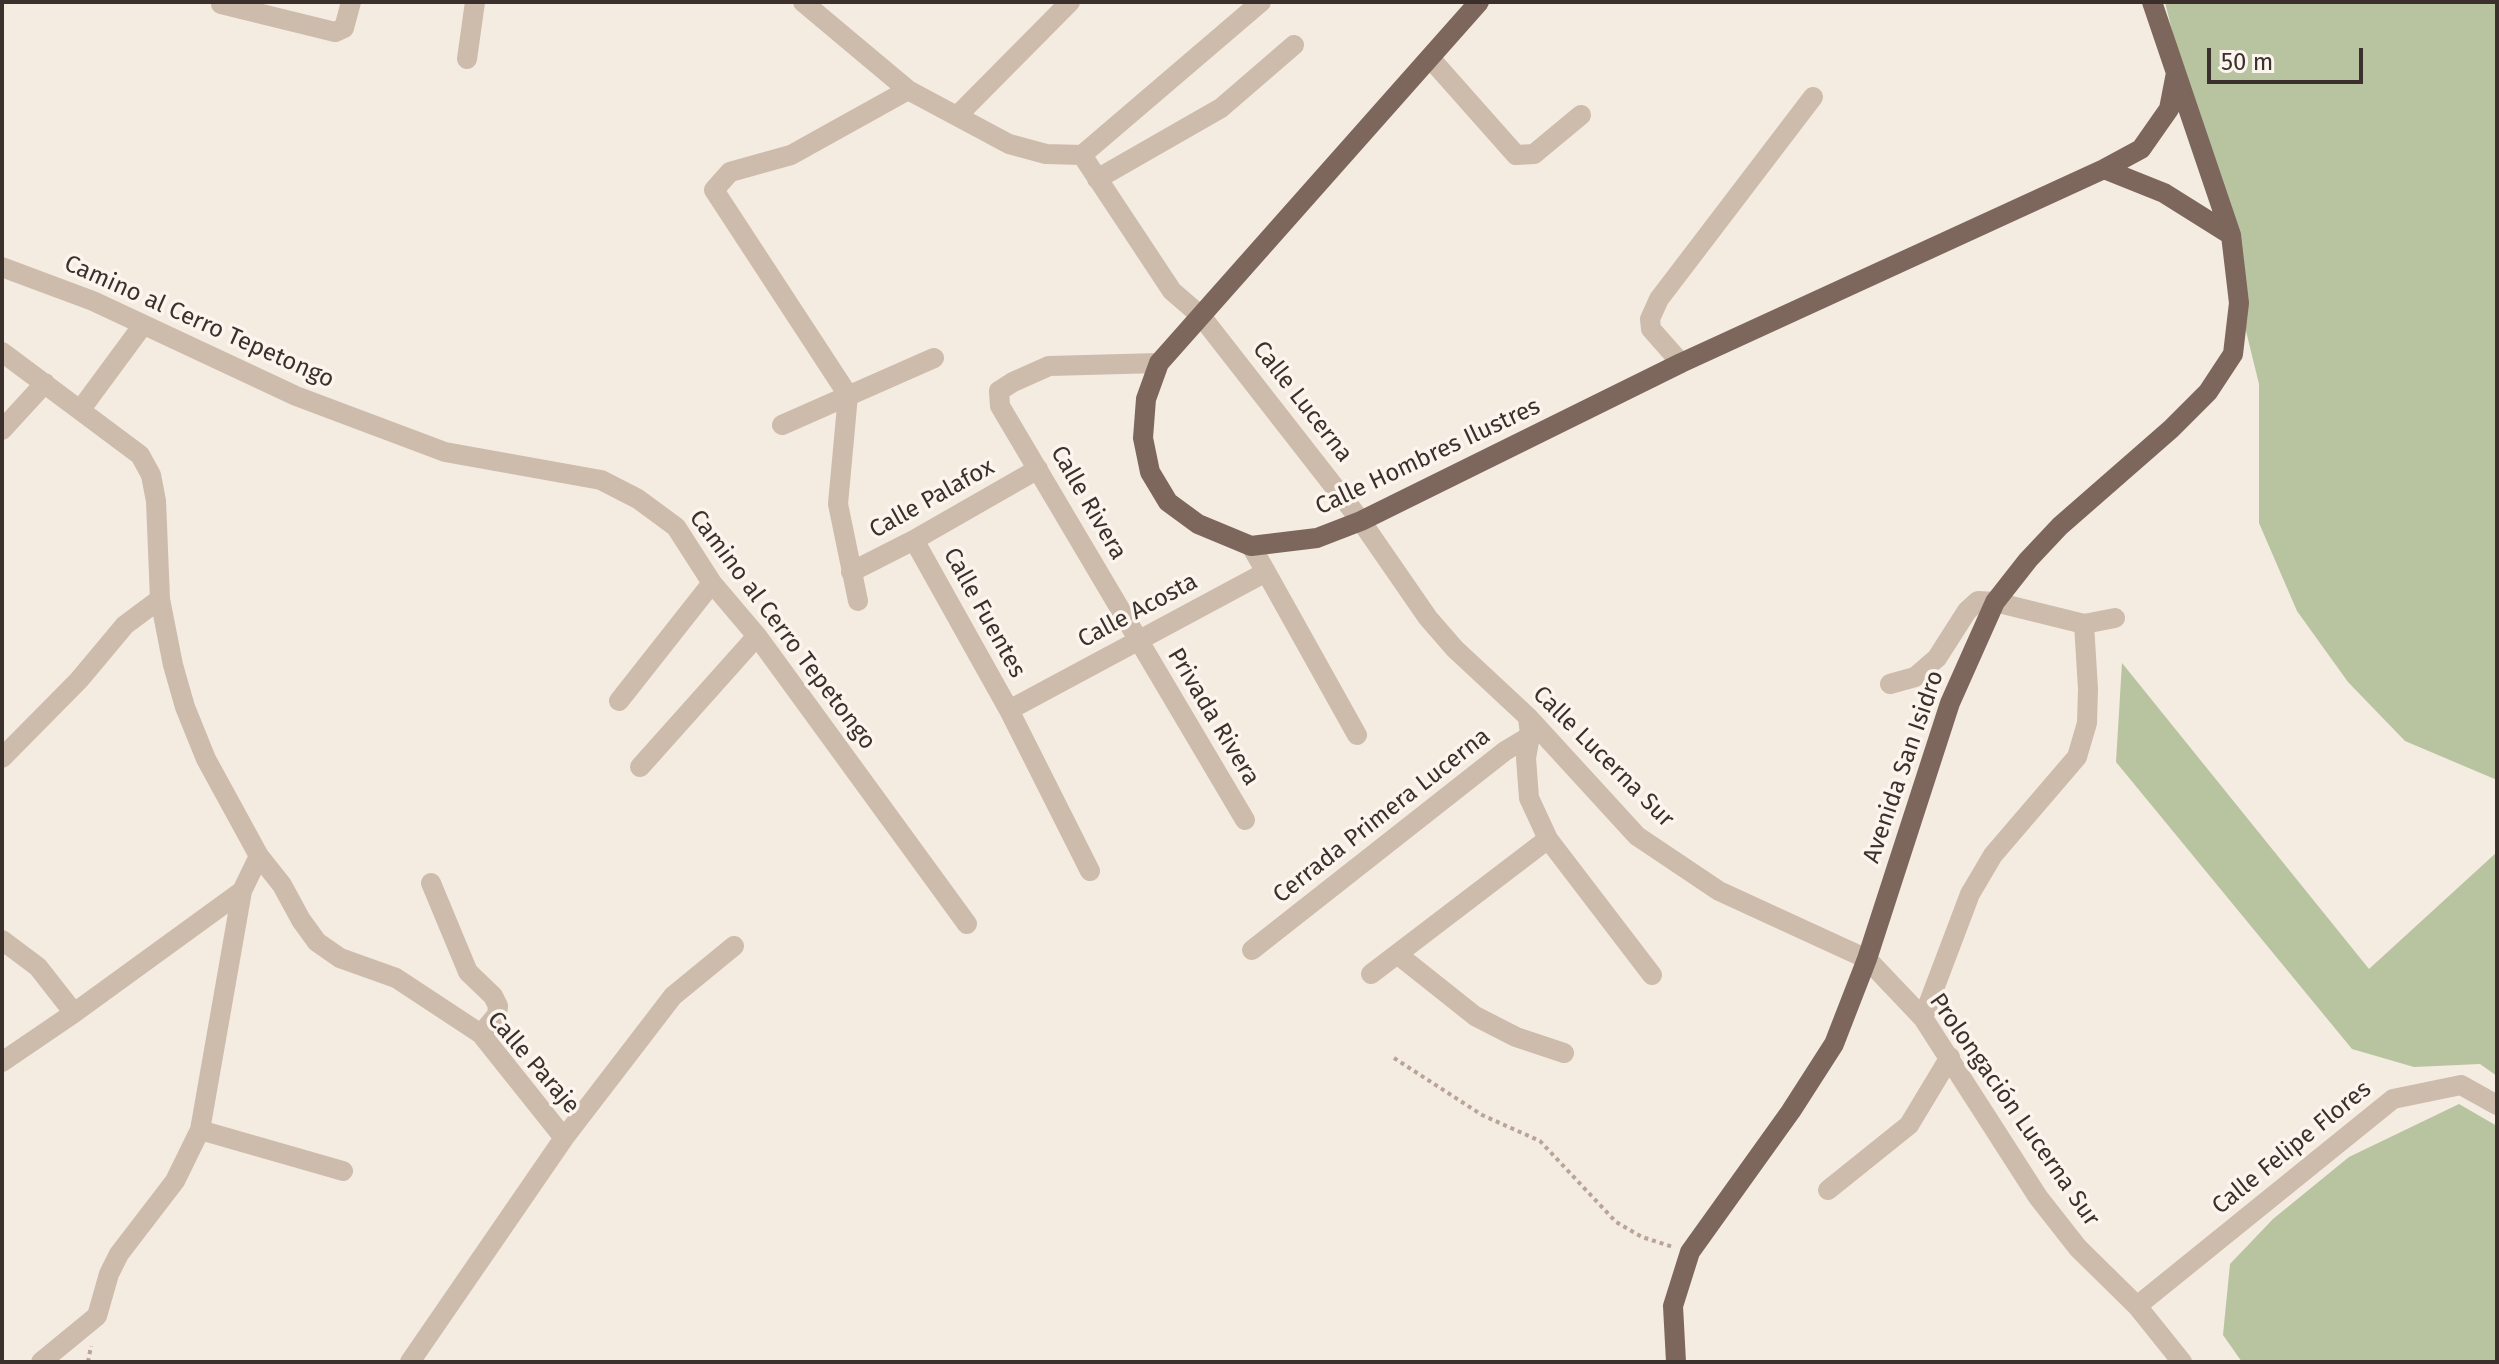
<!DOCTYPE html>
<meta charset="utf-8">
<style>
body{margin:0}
#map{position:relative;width:2499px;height:1364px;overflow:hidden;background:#f4ebe1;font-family:"Fira Sans",sans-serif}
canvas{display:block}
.frame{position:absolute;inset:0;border:4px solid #3b302b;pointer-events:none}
.scale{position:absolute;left:2207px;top:48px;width:156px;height:36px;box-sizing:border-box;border:4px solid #3b302b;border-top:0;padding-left:10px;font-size:24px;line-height:28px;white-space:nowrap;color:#3b302b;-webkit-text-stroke:6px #fbf5ee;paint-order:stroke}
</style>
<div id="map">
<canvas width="2499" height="1364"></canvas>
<div class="frame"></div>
<div class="scale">50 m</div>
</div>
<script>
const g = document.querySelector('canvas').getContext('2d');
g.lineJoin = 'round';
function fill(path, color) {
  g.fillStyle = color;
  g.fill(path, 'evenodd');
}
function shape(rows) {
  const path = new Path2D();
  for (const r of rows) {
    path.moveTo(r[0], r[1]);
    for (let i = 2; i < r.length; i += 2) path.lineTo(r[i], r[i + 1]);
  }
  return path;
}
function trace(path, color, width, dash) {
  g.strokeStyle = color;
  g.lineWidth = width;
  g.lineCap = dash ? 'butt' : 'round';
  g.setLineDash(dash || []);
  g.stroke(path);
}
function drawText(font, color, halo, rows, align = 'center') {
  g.font = font + ' "Fira Sans",sans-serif';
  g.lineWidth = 7;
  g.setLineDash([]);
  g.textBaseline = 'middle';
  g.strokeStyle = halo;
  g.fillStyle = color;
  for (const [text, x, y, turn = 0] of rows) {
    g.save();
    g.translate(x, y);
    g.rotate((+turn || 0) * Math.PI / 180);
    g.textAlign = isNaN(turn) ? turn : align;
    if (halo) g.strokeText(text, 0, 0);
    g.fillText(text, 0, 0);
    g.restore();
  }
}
fill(shape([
 [2165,2,2497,2,2497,780,2405,741,2348,682,2297,611,2259,523,2259,384],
 [2122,663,2369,969,2497,852,2497,1076,2480,1064,2414,1067,2352,1049,2116,762],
 [2459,1104,2497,1126,2497,1362,2242,1362,2223,1335,2230,1264,2273,1219,2349,1157]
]), '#b8c4a0');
trace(shape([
 [1394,1058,1482,1115,1540,1141,1616,1222,1642,1237,1673,1247],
 [88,1362,91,1346]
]), '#b9a596', 4, [4, 4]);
trace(shape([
 [803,2,908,90,1009,144,1046,154,1082,155,1172,291,1201,316,1361,521,1428,618,1455,649,1528,717,1637,836,1719,891,1867,959,1923,1018,2038,1197,2078,1248,2137,1306,2182,1362],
 [221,4,335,32,344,28,351,2],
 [1430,58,1516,155,1534,154,1581,115],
 [467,59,475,2],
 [957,116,1070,2],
 [1082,155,1261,2],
 [1097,179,1221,108,1294,45],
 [2,267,93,301,296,396,445,452,601,480,638,499,676,527,712,583,757,636,967,924],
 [2,352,140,455,151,475,156,501,160,599,173,665,185,707,206,759,259,856,282,885,301,920,317,942,340,958,396,978,481,1034,564,1138,410,1362],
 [1159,363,1049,366,1013,382,999,391,1000,406,1245,820],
 [1681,363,1651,329,1650,319,1659,299,1813,97],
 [81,409,143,325],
 [782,425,934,358],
 [2,430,45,383],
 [914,540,1009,710,1090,871],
 [851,572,914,540,1038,469],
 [1266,572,1357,735],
 [858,601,838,504,848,395,714,190,730,172,791,155,908,90],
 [2084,624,2115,618],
 [1890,684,1915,677,1937,658,1967,611,1978,601,1995,602,2084,624,2088,689,2087,723,2077,757,1993,855,1970,894,1923,1018],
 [619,701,712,583],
 [1009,710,1266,572,1251,546],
 [1530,736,1526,758,1529,798,1548,839,1652,975],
 [2,758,79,680,125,625,160,599],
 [640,767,757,636],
 [259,856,242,891,200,1130,343,1171],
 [431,883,468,972,493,996,498,1006,497,1015,481,1034],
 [2,940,38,967,74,1013],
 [1252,950,1505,751,1530,736,1528,717],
 [1397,954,1475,1016,1516,1037,1564,1053],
 [1371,974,1548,839],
 [2,1062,74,1013,242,891],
 [564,1138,673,996,734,946],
 [1828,1190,1909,1125,1950,1057],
 [2137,1306,2393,1099,2461,1085,2497,1105],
 [41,1362,97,1316,109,1274,119,1254,175,1181,200,1130]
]), '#cdbbac', 20);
trace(shape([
 [1479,2,1159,363,1146,399,1143,438,1150,472,1168,502,1198,524,1251,546,1317,538,1361,521,1681,363,2104,169,2141,149,2169,109,2176,73],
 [2104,169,2164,193,2231,235],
 [1676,1362,1673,1306,1690,1252,1791,1111,1834,1044,1867,959,1950,703,1995,602,2028,560,2060,526,2171,429,2208,392,2233,354,2239,303,2231,235,2152,2]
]), '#7d675c', 20);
drawText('24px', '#3b302b', '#fbf5ee', [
 ["Camino al Cerro Tepetongo",199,322,24],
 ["Calle Lucerna",1302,402,52],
 ["Calle Hombres Ilustres",1428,457,-25],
 ["Calle Palafox",932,499,-29],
 ["Calle Rivera",1088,503,60],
 ["Calle Acosta",1138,611,-28],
 ["Calle Fuentes",984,613,61],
 ["Camino al Cerro Tepetongo",782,630,53],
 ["Privada Rivera",1213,717,59],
 ["Calle Lucerna Sur",1603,757,45],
 ["Avenida San Isidro",1904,767,-71],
 ["Cerrada Primera Lucerna",1382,816,-38],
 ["Calle Paraje",533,1063,49],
 ["Prolongación Lucerna Sur",2014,1110,55],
 ["Calle Felipe Flores",2292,1148,-39]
]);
</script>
